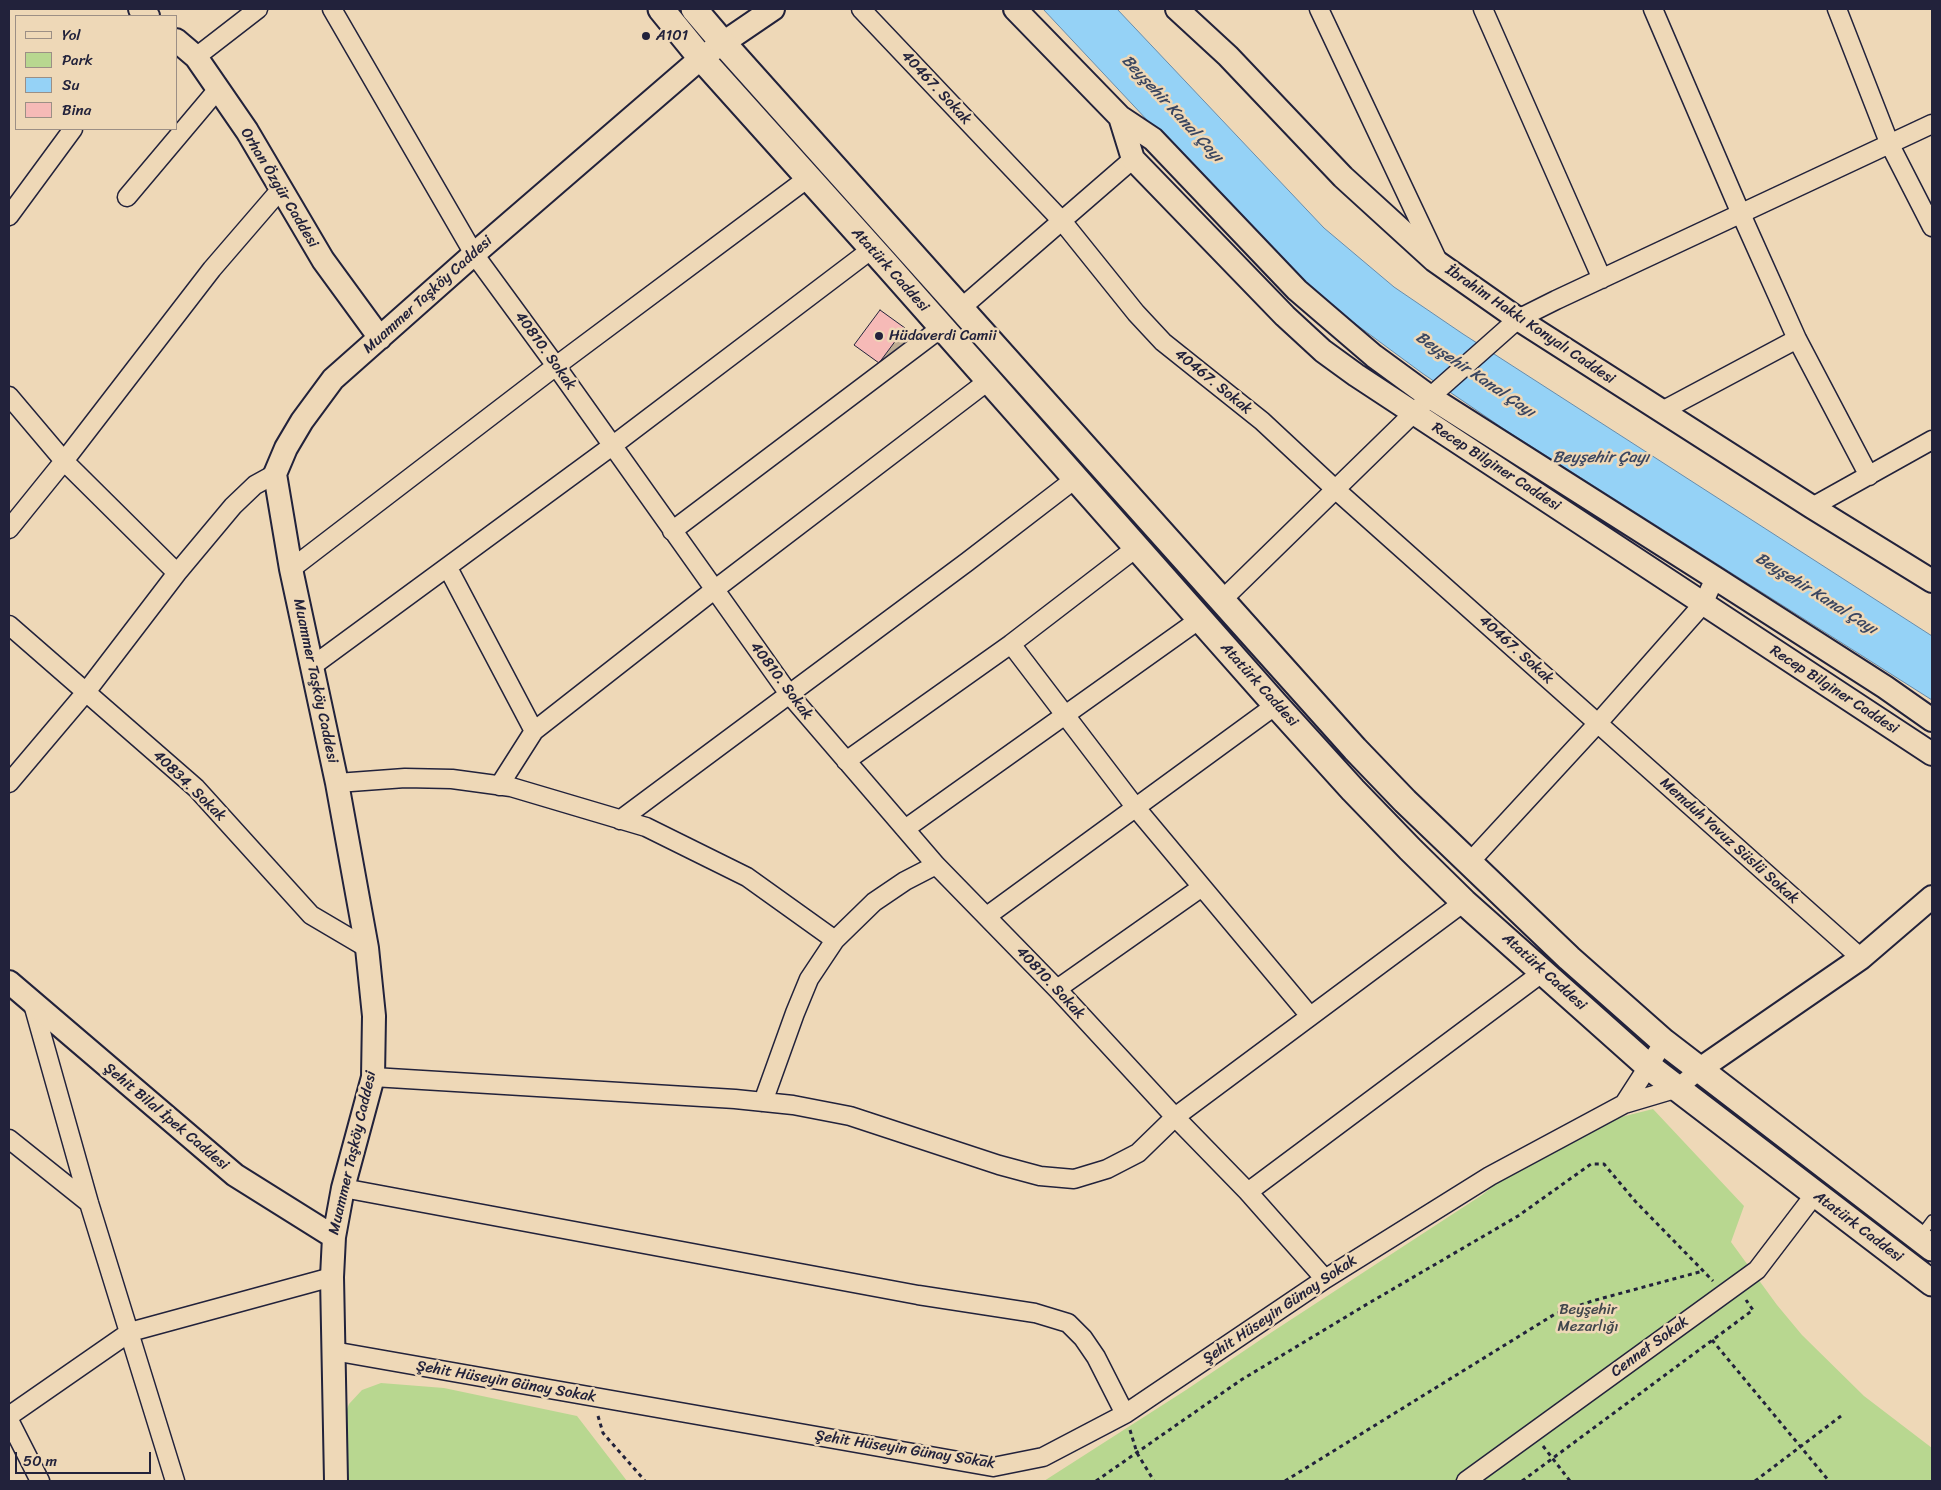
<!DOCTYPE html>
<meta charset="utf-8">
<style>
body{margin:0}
#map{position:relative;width:1941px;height:1490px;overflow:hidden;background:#eed8b7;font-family:Sriracha,sans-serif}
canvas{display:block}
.frame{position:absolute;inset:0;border:10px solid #22223b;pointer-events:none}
.legend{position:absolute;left:15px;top:15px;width:162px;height:115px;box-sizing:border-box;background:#eed8b7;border:1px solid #9c8f85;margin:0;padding:6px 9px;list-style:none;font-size:15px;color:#22223b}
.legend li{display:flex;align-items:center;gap:10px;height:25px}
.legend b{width:25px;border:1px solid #9c8f85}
.scale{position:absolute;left:15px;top:1452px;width:136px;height:22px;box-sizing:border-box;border:2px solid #22223b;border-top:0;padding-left:6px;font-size:15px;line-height:18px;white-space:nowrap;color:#22223b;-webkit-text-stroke:4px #eed8b7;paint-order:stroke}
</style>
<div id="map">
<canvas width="1941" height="1490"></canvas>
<div class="frame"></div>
<ul class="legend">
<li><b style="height:6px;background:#eed8b7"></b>Yol</li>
<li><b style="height:14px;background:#b8d790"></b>Park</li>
<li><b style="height:14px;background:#95d2f6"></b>Su</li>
<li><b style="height:14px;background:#f6bab7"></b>Bina</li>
</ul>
<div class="scale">50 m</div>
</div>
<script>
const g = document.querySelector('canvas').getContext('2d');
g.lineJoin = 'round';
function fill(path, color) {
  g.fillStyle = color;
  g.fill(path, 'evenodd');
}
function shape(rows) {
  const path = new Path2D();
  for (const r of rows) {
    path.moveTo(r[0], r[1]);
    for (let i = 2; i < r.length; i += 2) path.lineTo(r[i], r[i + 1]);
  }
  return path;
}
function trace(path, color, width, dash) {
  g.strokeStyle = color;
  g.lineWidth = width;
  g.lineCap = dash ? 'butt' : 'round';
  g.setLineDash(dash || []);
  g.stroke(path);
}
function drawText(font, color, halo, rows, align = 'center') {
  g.font = font + ' Sriracha,sans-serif';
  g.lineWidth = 5;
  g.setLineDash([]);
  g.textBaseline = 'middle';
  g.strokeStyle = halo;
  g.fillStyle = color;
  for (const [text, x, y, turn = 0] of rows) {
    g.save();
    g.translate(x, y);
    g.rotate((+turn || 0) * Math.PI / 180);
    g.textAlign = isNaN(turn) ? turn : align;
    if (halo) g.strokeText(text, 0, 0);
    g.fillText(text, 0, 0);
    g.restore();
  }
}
fill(shape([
 [1653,1109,1744,1206,1731,1242,1777,1305,1802,1335,1864,1396,1932,1448,1932,1481,1044,1481,1186,1390,1272,1332,1482,1195,1507,1175,1590,1129,1621,1117],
 [381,1383,444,1388,577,1416,627,1481,345,1481,346,1412,349,1404,362,1390]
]), '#b8d790');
const water = shape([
 [1043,9,1117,9,1324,228,1394,287,1463,334,1932,636,1932,700,1504,429,1422,373,1338,311,1310,288,1148,121,1043,9]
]);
fill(water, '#95d2f6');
trace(water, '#678cab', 1);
fill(shape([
 [881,312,920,338,895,371,879,362]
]), '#0003');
const building = shape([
 [880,310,905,328,879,363,854,345,880,310]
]);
fill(building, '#f6bab7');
trace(building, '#22223b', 1);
const service = shape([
 [1920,1236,1932,1220]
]);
const minor = shape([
 [332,9,474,254,556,366,789,694,936,865,1057,989,1175,1117,1248,1192,1325,1279],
 [861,9,1062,221,1136,313,1163,342,1262,421,1335,489,1861,958],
 [1319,9,1437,259],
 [1483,9,1602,279],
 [1653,9,1741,214,1797,339,1869,476],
 [1837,9,1890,145,1932,227],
 [196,57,258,9],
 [127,197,218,89],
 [9,216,73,129],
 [960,309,1133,159],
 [9,396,64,461,177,573],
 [1662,411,1797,339],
 [1812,507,1932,440],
 [9,529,64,461,212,269,281,189],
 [672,531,941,328],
 [448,568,534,731],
 [291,569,556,366,808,178],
 [1222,600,1430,397,1518,319,1556,300,1932,124],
 [9,625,196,788,311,915,367,948],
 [1011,644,1136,808,1310,1016],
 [311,667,612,446,872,249],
 [846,761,1011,644,1136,548],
 [9,783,86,692,177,573,233,506,255,485,275,474],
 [337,783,405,778,452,779,511,787,646,827,747,877,835,940],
 [499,786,534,731,714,590,988,381],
 [620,820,967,562,1075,479],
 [905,829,1200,619],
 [1469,863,1598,723,1703,604,1715,578],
 [987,916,1276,705],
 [1057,989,1202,887],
 [33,1004,89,1203,175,1481],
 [373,1077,735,1099,793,1105,850,1116,999,1165,1040,1176,1074,1179,1107,1169,1138,1153,1175,1117,1464,902],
 [763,1102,795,1013,809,979,835,940,874,902,905,881,936,865],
 [1624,1104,1664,1042],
 [9,1139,89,1203],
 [343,1188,918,1295,1035,1313,1068,1323,1083,1338,1096,1357,1125,1414],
 [1248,1192,1543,972],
 [333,1351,993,1467,1043,1457,1125,1414,1325,1279,1490,1176,1624,1104,1678,1088,1700,1069],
 [9,1416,130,1332,332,1277],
 [9,1420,40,1481],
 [1466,1481,1757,1270,1815,1194]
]);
const tertiary = shape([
 [140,9,148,16],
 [1015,9,1120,117],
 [1177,9,1228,56,1343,177,1434,260,1518,319,1812,507,1932,581],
 [176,40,196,57,247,131,323,260,380,338],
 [1932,720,1885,687,1715,578,1430,397,1374,356,1297,290,1153,139,1120,117,1133,159,1285,316,1323,351,1356,375,1932,754],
 [9,982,235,1175,334,1237],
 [1700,1069,1861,958,1932,897],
 [336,1481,332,1277,334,1237,343,1188,373,1077,374,1016,367,948,337,783,291,569,275,474,286,448,302,421,333,379,474,254,701,58,773,9]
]);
const secondary = shape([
 [661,9,701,58,886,264,1276,705,1353,790,1410,849,1464,902,1648,1066,1932,1283],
 [694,9,723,43,1355,749,1405,801,1569,958,1664,1042,1932,1248]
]);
trace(service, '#22223b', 12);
trace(minor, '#22223b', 21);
trace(tertiary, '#22223b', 26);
trace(secondary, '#22223b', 29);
trace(shape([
 [1712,1340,1829,1481],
 [598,1416,603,1433,645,1481],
 [1130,1430,1137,1453,1154,1481],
 [1543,1446,1570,1481],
 [1096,1481,1241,1380,1369,1303,1518,1216,1591,1164,1604,1164,1635,1201,1713,1281],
 [1285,1481,1555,1314,1592,1301,1703,1271],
 [1522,1481,1753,1310,1746,1300],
 [1755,1481,1841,1416]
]), '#22223b', 3, [4, 4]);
trace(service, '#eed8b7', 9);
trace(minor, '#eed8b7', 18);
trace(tertiary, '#eed8b7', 22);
trace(secondary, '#eed8b7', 25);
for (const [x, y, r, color] of [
 [646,36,5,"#22223b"],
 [879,336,5,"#22223b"]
]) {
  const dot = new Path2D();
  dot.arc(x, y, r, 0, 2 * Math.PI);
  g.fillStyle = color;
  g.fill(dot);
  trace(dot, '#eed8b7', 2);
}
drawText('15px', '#22223b', '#eed8b7', [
 ["A101",656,36],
 ["Hüdaverdi Camii",889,336]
], 'left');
drawText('15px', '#22223b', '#eed8b7', [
 ["40467. Sokak",936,88,47],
 ["Orhan Özgür Caddesi",279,188,59],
 ["Atatürk Caddesi",890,270,48],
 ["Muammer Taşköy Caddesi",428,295,-42],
 ["İbrahim Hakkı Konyalı Caddesi",1530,325,34],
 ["40810. Sokak",545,351,54],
 ["40467. Sokak",1213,382,39],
 ["Recep Bilginer Caddesi",1496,467,33],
 ["40467. Sokak",1516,650,42],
 ["Muammer Taşköy Caddesi",315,681,78],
 ["40810. Sokak",781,681,53],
 ["Atatürk Caddesi",1259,685,48],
 ["Recep Bilginer Caddesi",1834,690,33],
 ["40834. Sokak",189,786,44],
 ["Memduh Yavuz Süslü Sokak",1729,841,42],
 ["Atatürk Caddesi",1544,972,42],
 ["40810. Sokak",1050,983,47],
 ["Şehit Bilal İpek Caddesi",166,1117,40],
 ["Muammer Taşköy Caddesi",353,1153,-77],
 ["Atatürk Caddesi",1858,1227,37],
 ["Şehit Hüseyin Günay Sokak",1280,1310,-34],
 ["Cennet Sokak",1650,1347,-36],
 ["Şehit Hüseyin Günay Sokak",506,1382,10],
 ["Şehit Hüseyin Günay Sokak",905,1450,9]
]);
drawText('15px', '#40464c', '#eed8b7', [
 ["Beyşehir",1588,1310],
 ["Mezarlığı",1588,1327]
]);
drawText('italic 16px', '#394560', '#eed8b7', [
 ["Beyşehir Kanal Çayı",1172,109,47],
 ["Beyşehir Kanal Çayı",1475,375,34],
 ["Beyşehir Çayı",1601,458],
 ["Beyşehir Kanal Çayı",1816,594,32]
]);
</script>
